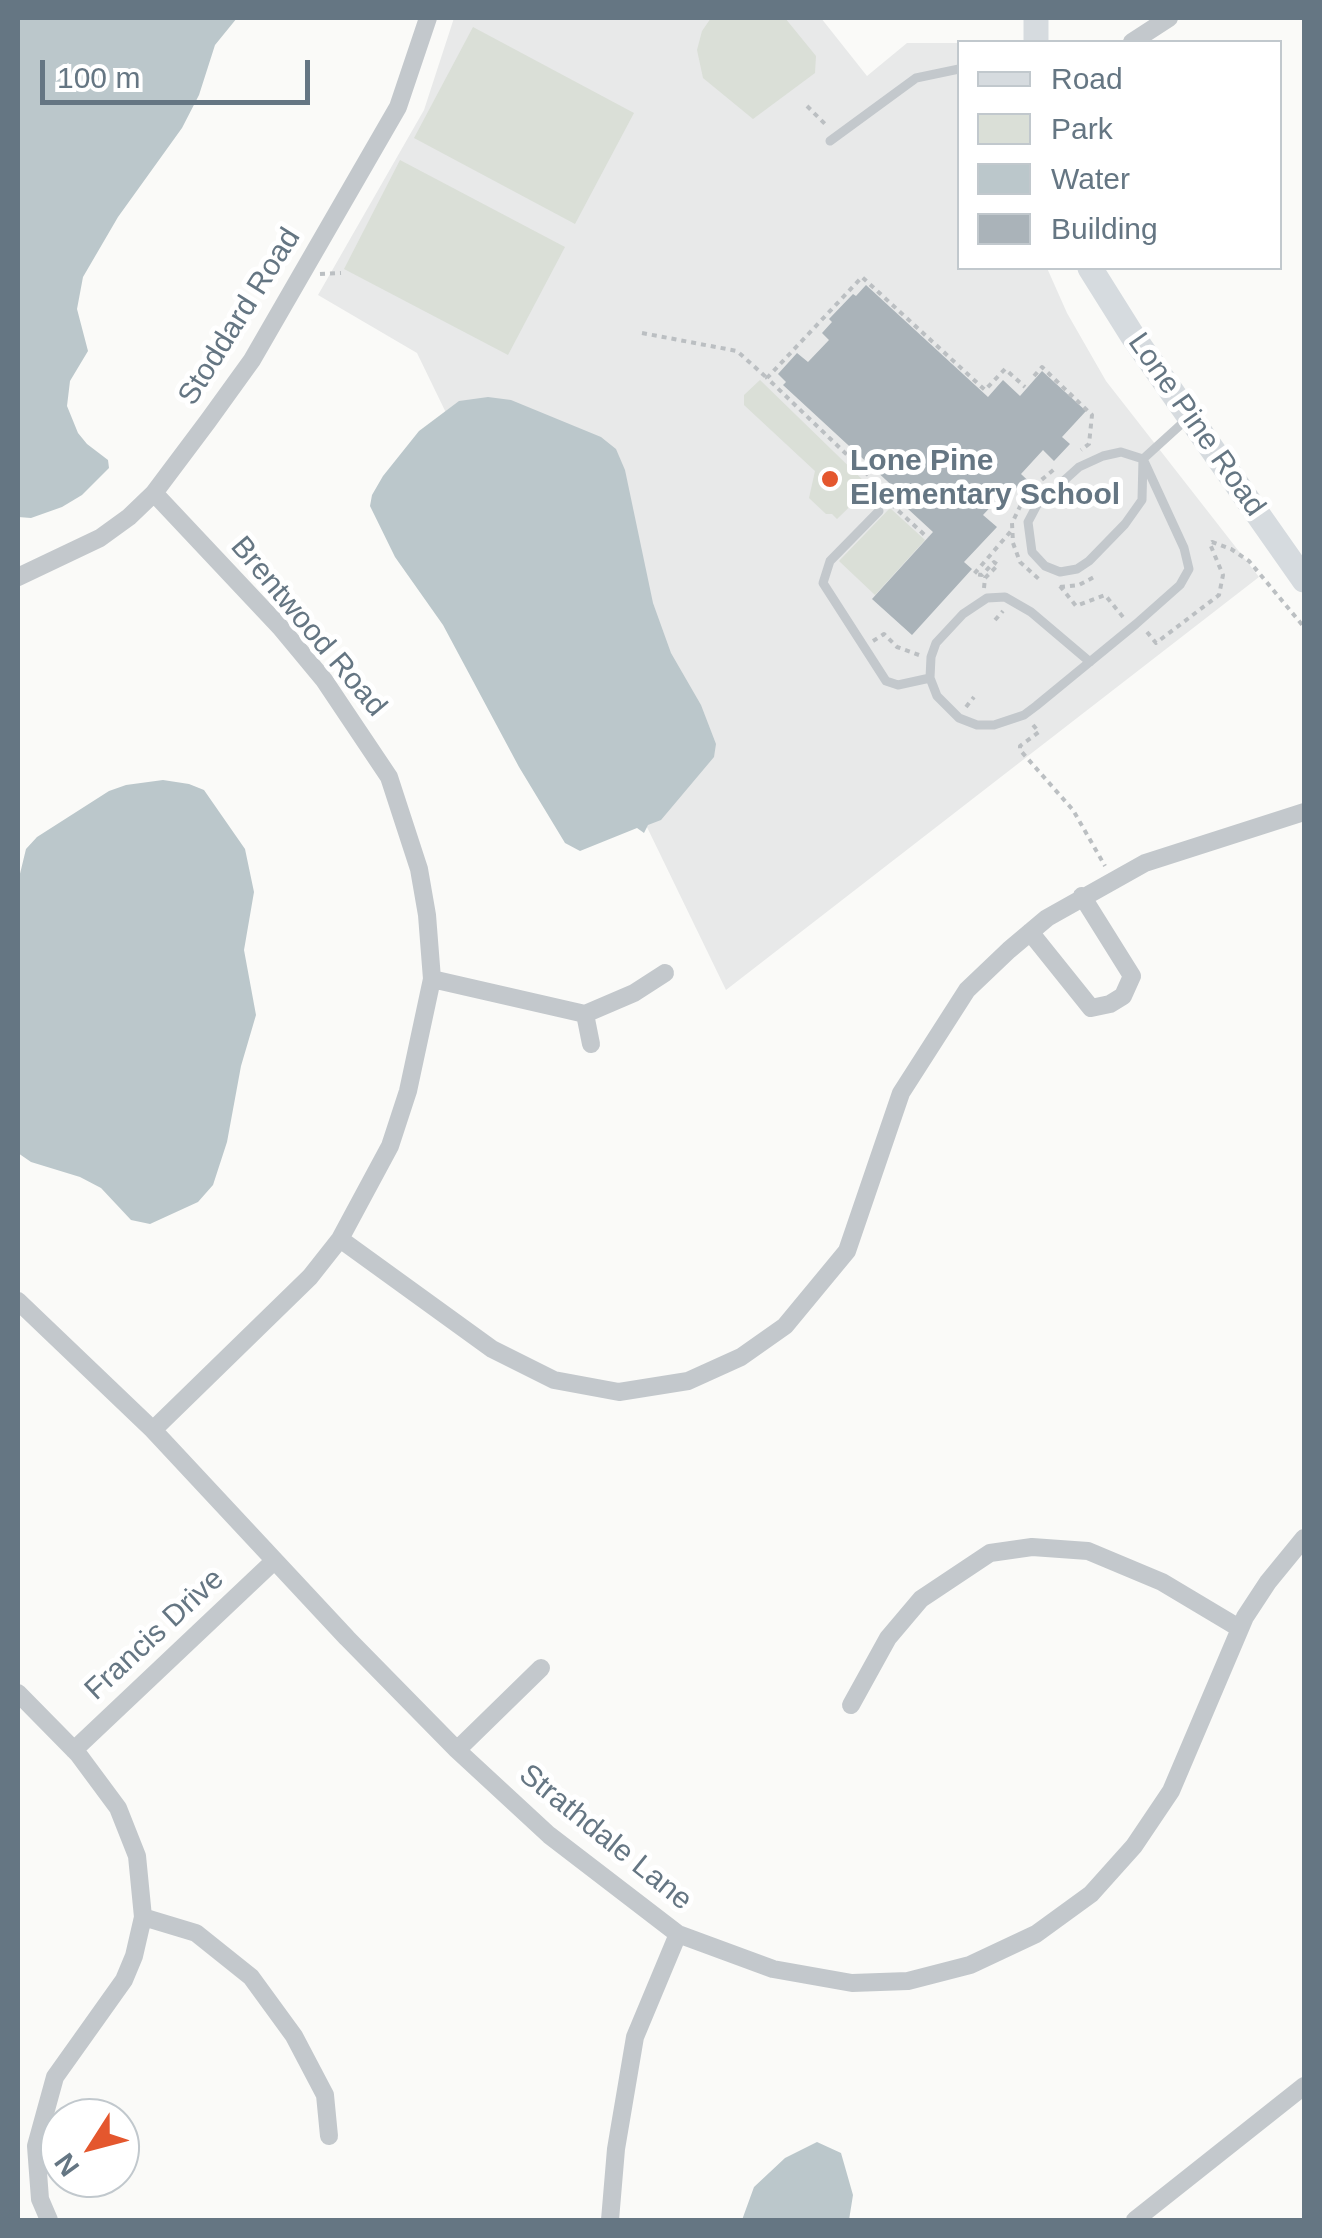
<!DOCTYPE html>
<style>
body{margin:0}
#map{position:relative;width:1322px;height:2238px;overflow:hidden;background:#fafaf8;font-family:Arial,sans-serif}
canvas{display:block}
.frame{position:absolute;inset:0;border:20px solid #657683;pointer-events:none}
.legend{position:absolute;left:957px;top:40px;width:325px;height:230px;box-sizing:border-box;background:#fff;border:2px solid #c1c8cd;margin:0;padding:12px 18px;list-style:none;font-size:30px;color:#657683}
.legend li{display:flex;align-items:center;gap:20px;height:50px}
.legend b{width:50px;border:2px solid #c1c8cd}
.north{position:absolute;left:40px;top:2098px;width:100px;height:100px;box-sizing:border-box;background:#fff;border:2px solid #c1c8cd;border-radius:50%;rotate:234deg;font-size:28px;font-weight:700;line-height:40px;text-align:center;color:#657683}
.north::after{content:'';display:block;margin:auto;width:35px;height:45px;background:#e4572e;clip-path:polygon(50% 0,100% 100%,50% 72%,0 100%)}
.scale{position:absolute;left:40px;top:60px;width:270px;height:45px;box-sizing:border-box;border:5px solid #657683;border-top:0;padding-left:12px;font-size:30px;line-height:35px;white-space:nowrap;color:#657683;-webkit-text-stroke:8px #fff;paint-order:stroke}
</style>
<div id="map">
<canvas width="1322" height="2238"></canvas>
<div class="frame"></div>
<ul class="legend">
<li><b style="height:12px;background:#d6dbdf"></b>Road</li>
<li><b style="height:28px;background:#dadfd7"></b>Park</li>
<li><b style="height:28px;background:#bbc7cb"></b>Water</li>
<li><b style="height:28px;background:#aab3b9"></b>Building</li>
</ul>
<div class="north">N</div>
<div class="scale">100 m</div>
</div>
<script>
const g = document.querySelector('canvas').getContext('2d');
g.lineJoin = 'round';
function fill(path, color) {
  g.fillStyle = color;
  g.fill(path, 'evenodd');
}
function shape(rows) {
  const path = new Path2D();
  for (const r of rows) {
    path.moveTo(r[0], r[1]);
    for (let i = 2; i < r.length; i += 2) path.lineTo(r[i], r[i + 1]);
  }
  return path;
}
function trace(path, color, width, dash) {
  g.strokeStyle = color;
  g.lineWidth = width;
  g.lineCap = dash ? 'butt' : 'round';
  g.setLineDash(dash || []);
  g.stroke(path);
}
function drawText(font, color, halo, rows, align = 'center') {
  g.font = font + ' Arial,sans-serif';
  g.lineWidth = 10;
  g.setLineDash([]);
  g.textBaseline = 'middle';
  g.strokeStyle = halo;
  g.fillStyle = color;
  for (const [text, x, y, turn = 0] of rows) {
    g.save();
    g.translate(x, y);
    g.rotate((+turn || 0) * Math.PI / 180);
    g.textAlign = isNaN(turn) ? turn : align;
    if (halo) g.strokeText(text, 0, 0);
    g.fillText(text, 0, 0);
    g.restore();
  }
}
fill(shape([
 [454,18,821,18,867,76,907,43,959,43,959,268,1047,268,1067,313,1106,381,1259,577,726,990,417,353,318,295,424,110]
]), '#e8e9e9');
fill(shape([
 [711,18,785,18,816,56,815,73,753,119,703,78,697,50,702,31],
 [473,27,634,113,575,224,414,138],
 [400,160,565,247,508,355,344,269],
 [760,380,870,487,837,519,832,514,826,514,809,498,815,471,744,405,744,395],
 [890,508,925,540,875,595,839,561]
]), '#dadfd7');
fill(shape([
 [18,18,237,18,215,45,199,95,182,128,118,217,83,277,77,309,88,351,70,381,67,406,78,433,87,444,108,460,109,468,82,495,62,507,31,518,18,517],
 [488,397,511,400,601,437,616,449,625,470,653,603,671,653,701,705,716,744,714,757,661,820,648,825,644,833,637,828,580,851,565,843,519,767,443,625,395,557,370,506,372,495,383,476,419,431,459,401],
 [163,780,189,784,204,790,245,849,254,892,244,950,256,1015,241,1066,227,1142,213,1185,198,1202,150,1224,131,1220,101,1188,80,1177,31,1162,18,1153,18,882,26,849,37,837,109,791,126,785],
 [817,2142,841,2153,853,2195,849,2220,742,2220,754,2187,785,2158]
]), '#bbc7cb');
fill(shape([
 [866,285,988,397,1003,380,1020,396,1042,371,1086,411,1062,437,1070,444,1054,461,1043,450,1021,474,1038,490,1029,500,1012,484,983,515,997,527,964,562,972,569,912,635,872,599,933,532,895,497,899,492,783,385,786,382,778,374,797,353,808,362,829,340,822,333,832,322,829,319,853,294,856,296]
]), '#aab3b9');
trace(shape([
 [807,106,827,126],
 [320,274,341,273],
 [642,333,737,351,767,378],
 [1034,376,1042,367,1092,415,1089,444,1081,450],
 [1034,486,1057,467],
 [1025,496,1012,523,1013,543,1020,562,1041,581],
 [885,503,891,497,767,378,862,277,985,390,1005,369,1025,387],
 [891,504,928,538],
 [1060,586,1076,606,1105,595,1123,617],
 [1060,587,1079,585,1096,576],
 [984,588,985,578,998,565,994,562,982,575,974,574,1011,531],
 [995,620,1003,611],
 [1147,632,1156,643,1219,595,1223,575,1210,544,1212,542,1231,549,1249,561,1304,627],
 [873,641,884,634,897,647,919,655],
 [966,707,974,697],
 [1033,725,1039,732,1020,746,1020,750,1073,810,1105,866]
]), '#bbbfc2', 4, [5, 5]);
trace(shape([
 [830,141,916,78,959,69],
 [879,511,830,561,823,583,886,681,898,685,930,678],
 [1090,662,1031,612,1005,597,987,598,963,614,936,643,931,657,930,678,937,696,959,718,977,725,994,725,1024,715,1036,706,1136,624,1180,585,1189,569,1184,548,1143,459,1121,452,1103,456,1079,467,1037,505,1028,522,1032,552,1045,566,1060,572,1077,569,1089,561,1125,524,1142,500,1143,459,1187,419]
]), '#c3c8cc', 9);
trace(shape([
 [1132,42,1169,18],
 [18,577,100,538,129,517,154,493,208,421,252,360,398,107,428,18],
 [1030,932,1091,1008,1110,1004,1123,996,1132,976,1082,896],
 [432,979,585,1014,634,993,665,973],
 [585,1014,591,1044],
 [340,1239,492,1349,554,1380,619,1392,688,1381,741,1357,785,1326,847,1251,901,1093,967,990,1009,950,1047,918,1145,863,1304,812],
 [18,1301,153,1430,347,1638,457,1750,549,1835,678,1934,773,1969,852,1983,908,1981,970,1965,1036,1934,1091,1894,1134,1846,1171,1791,1245,1617,1268,1582,1304,1538],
 [153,1430,310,1277,340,1239,390,1146,408,1091,432,979,427,915,419,869,389,777,324,680,280,627,154,493],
 [18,1693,78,1754,118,1808,137,1856,143,1917,134,1956,124,1980,55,2077,36,2146,40,2199,49,2220],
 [851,1705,888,1638,921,1599,990,1553,1032,1547,1088,1551,1162,1582,1239,1628],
 [74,1750,274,1561],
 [457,1750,541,1668],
 [143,1917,196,1933,251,1977,294,2036,325,2095,329,2136],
 [610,2220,616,2149,635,2037,678,1934],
 [1135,2220,1304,2086]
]), '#c3c8cc', 18);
trace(shape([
 [1036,18,1036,42],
 [1090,268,1132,335,1304,580]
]), '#d6dbdf', 25);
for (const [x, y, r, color] of [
 [830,479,10,"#e4572e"]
]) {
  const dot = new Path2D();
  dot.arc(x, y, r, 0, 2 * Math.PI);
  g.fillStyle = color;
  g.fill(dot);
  trace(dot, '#fff', 4);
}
drawText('30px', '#657683', '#fff', [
 ["Stoddard Road",240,317,-58],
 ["Lone Pine Road",1196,425,55],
 ["Brentwood Road",308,627,50],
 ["Francis Drive",155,1635,-43],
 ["Strathdale Lane",605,1838,39]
]);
drawText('bold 30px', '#657683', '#fff', [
 ["Lone Pine",850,462],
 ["Elementary School",850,496]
], 'left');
</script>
